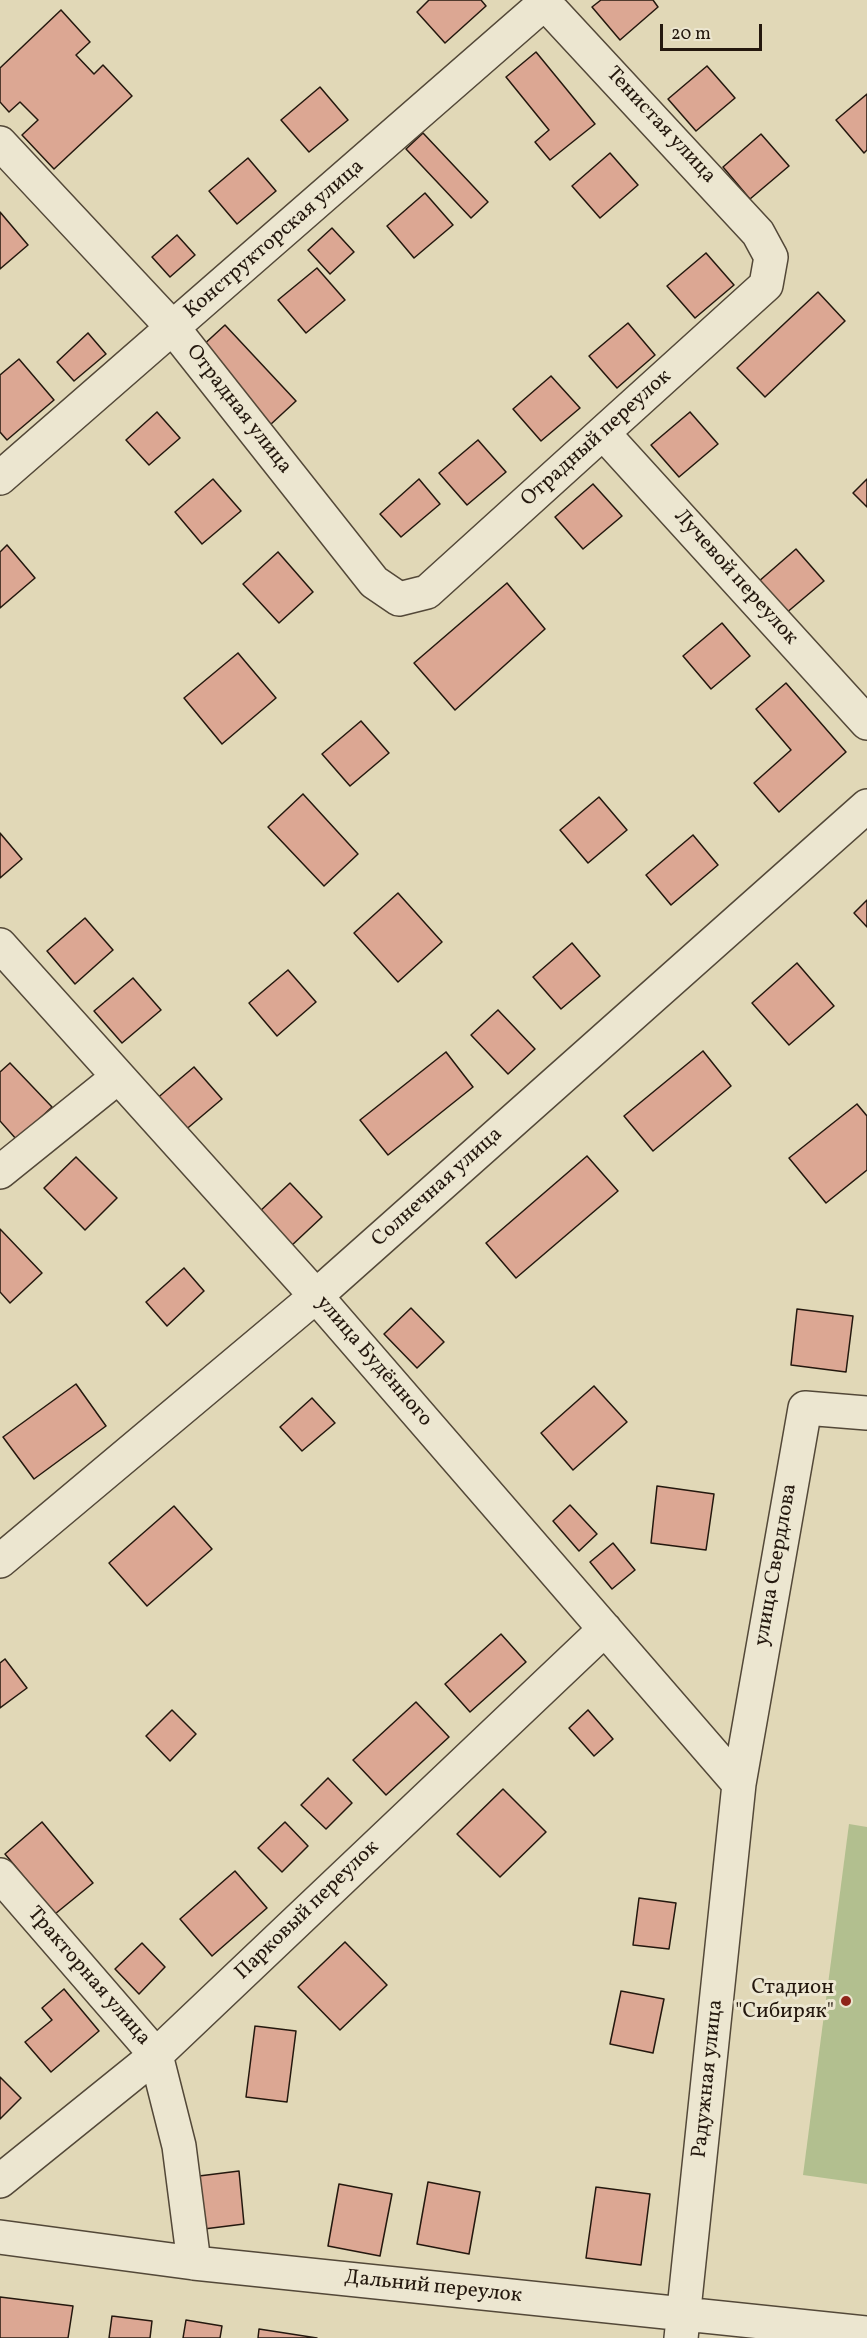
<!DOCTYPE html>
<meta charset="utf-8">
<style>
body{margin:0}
#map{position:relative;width:867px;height:2338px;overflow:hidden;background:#e1d8b7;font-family:Vollkorn,serif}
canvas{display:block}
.scale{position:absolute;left:660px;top:24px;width:102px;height:27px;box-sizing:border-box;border:3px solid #24180e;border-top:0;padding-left:8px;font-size:18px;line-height:21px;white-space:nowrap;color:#24180e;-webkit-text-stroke:4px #ece6d0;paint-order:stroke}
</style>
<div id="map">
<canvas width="867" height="2338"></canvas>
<div class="scale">20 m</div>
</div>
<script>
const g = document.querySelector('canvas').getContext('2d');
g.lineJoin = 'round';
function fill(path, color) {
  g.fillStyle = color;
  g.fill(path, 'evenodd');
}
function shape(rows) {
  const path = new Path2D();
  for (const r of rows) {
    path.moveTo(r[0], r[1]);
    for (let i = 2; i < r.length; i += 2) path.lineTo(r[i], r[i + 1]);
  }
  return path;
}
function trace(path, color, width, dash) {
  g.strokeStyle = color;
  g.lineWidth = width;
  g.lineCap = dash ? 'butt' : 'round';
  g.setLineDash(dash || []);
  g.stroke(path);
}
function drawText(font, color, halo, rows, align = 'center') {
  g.font = font + ' Vollkorn,serif';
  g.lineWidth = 6;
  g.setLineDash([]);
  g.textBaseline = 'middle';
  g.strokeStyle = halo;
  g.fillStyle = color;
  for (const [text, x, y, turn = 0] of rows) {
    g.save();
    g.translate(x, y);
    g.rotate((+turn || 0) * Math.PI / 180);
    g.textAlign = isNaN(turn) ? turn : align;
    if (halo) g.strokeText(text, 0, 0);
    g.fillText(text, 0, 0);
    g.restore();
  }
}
fill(shape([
 [849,1824,867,1827,867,2184,803,2175]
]), '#b2bf8f');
const building = shape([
 [429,0,481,0,486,6,445,43,417,12,429,0],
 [601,0,653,0,658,7,620,40,592,7,601,0],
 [61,10,90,42,76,55,94,74,103,65,132,96,54,169,22,135,38,120,20,102,9,112,0,102,0,68,61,10],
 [536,52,595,124,550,160,535,142,549,130,506,77,536,52],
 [707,66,735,98,696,131,668,99,707,66],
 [320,87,348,120,309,152,281,120,320,87],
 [867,94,867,150,864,153,836,120,867,94],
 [423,133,488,202,471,218,406,149,423,133],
 [761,134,789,166,750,199,723,167,761,134],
 [610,153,638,185,600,218,572,186,610,153],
 [248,158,276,191,237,224,209,191,248,158],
 [425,193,453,225,414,258,387,226,425,193],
 [0,212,28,245,0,269,0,212],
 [332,228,354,252,330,274,308,250,332,228],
 [177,235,195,255,170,277,152,257,177,235],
 [706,253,734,285,695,318,667,286,706,253],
 [317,268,345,300,306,333,278,300,317,268],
 [818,292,845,321,765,397,737,368,818,292],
 [628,323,655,355,617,388,589,356,628,323],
 [225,325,296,401,270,425,200,348,225,325],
 [88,333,106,354,74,381,57,362,88,333],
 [19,359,54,400,7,440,0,432,0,375,19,359],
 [551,376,580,408,541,441,513,409,551,376],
 [157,412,180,438,149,465,126,440,157,412],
 [690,412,718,444,679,477,651,445,690,412],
 [478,440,506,472,467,505,439,473,478,440],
 [213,479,241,511,202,544,175,512,213,479],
 [419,479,440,504,401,537,380,514,419,479],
 [867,479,867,507,853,493,867,479],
 [593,484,622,516,583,549,555,517,593,484],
 [7,545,35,578,0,608,0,552,7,545],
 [796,549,824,581,785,614,758,582,796,549],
 [278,552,313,592,279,623,243,584,278,552],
 [507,583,545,629,455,710,414,663,507,583],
 [722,623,750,656,711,689,683,656,722,623],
 [238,653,276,698,222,744,184,698,238,653],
 [786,683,846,752,779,812,754,783,791,750,756,709,786,683],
 [361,721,389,753,350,786,322,754,361,721],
 [303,794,358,854,324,886,268,827,303,794],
 [599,797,627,830,588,863,560,830,599,797],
 [0,833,22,859,0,878,0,833],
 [693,835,718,865,671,905,646,875,693,835],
 [398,893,442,942,398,982,354,933,398,893],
 [867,900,867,927,854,913,867,900],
 [85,918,113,950,75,984,47,951,85,918],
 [572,943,600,976,561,1009,533,977,572,943],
 [797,963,834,1006,789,1045,752,1003,797,963],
 [288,970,316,1002,277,1036,249,1003,288,970],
 [133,978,161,1010,122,1043,94,1011,133,978],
 [498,1010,535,1049,508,1074,471,1035,498,1010],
 [703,1051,731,1086,653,1151,624,1116,703,1051],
 [446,1052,473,1087,388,1155,360,1120,446,1052],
 [10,1063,52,1107,17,1140,0,1121,0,1072,10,1063],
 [194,1067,222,1099,183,1132,155,1100,194,1067],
 [857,1104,867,1116,867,1170,826,1203,789,1158,857,1104],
 [587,1156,618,1191,516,1278,486,1243,587,1156],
 [76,1157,117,1198,85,1230,44,1188,76,1157],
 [290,1183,322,1217,290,1247,258,1213,290,1183],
 [0,1229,42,1273,10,1303,0,1292,0,1229],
 [184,1268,204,1291,167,1326,146,1302,184,1268],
 [411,1308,444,1342,417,1368,384,1334,411,1308],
 [797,1309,853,1316,846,1372,791,1365,797,1309],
 [76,1384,106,1426,34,1479,3,1437,76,1384],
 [594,1386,627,1422,573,1470,541,1433,594,1386],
 [312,1398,335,1423,302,1451,280,1427,312,1398],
 [657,1486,714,1494,706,1550,651,1543,657,1486],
 [570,1505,597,1534,579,1551,553,1521,570,1505],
 [174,1506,212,1549,147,1606,109,1563,174,1506],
 [613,1543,635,1570,612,1589,590,1562,613,1543],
 [501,1634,526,1662,470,1712,445,1684,501,1634],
 [5,1659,27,1688,0,1708,0,1663,5,1659],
 [416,1702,449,1737,386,1795,353,1760,416,1702],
 [172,1710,196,1734,170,1761,146,1736,172,1710],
 [588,1710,613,1739,594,1756,569,1728,588,1710],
 [328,1778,352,1803,326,1829,301,1805,328,1778],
 [503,1789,546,1832,500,1877,457,1834,503,1789],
 [42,1822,93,1883,55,1914,5,1854,42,1822],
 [285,1822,308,1846,282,1872,258,1848,285,1822],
 [235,1871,267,1908,212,1956,180,1919,235,1871],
 [639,1898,676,1903,669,1949,633,1945,639,1898],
 [345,1942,387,1985,340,2030,298,1987,345,1942],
 [142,1943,165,1967,139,1994,115,1969,142,1943],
 [64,1989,99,2031,51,2072,25,2042,52,2020,42,2008,64,1989],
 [621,1991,664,1999,653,2053,610,2044,621,1991],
 [255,2026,296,2031,287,2102,246,2097,255,2026],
 [0,2077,21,2098,0,2119,0,2077],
 [239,2171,244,2224,204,2229,199,2176,239,2171],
 [428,2182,480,2192,469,2254,417,2244,428,2182],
 [339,2184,392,2194,380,2256,328,2246,339,2184],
 [596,2187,650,2194,641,2265,586,2258,596,2187],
 [0,2297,73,2306,68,2338,0,2338,0,2297],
 [112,2316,152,2321,150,2338,109,2338,112,2316],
 [186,2320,222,2326,220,2338,183,2338,186,2320],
 [259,2329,317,2338,258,2338,259,2329]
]);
fill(building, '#dca793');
trace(building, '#24180e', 1.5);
const minor = shape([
 [0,143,173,328,374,582,399,599,427,592,766,285,771,257,758,233,542,0],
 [604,434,867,723],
 [0,478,548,0],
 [0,945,316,1296,739,1784],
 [0,1172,118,1077],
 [0,1561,316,1296,867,806],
 [0,1875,156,2055,179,2146,194,2263],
 [0,2181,156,2055,605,1629],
 [0,2237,194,2263,867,2333],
 [681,2338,739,1784,805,1408,867,1413]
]);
trace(minor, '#534838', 36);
trace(minor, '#ece6d0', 33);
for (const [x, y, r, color] of [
 [846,2001,6,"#8f2418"]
]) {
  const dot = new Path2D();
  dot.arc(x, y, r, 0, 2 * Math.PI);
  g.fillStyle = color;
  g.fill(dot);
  trace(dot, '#ece6d0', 2);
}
drawText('21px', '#24180e', '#ece6d0', [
 ["Тенистая улица",660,126,47],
 ["Конструкторская улица",275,240,-41],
 ["Отрадная улица",238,410,52],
 ["Отрадный переулок",597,439,-42],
 ["Лучевой переулок",735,578,48],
 ["Солнечная улица",438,1188,-42],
 ["улица Будённого",373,1362,49],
 ["улица Свердлова",777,1565,-80],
 ["Парковый переулок",308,1911,-44],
 ["Тракторная улица",88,1977,49],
 ["Радужная улица",709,2079,-84],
 ["Дальний переулок",433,2288,6]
]);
drawText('21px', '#24180e', '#ece6d0', [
 ["Стадион",834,1989],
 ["\"Сибиряк\"",834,2013]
], 'right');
</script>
